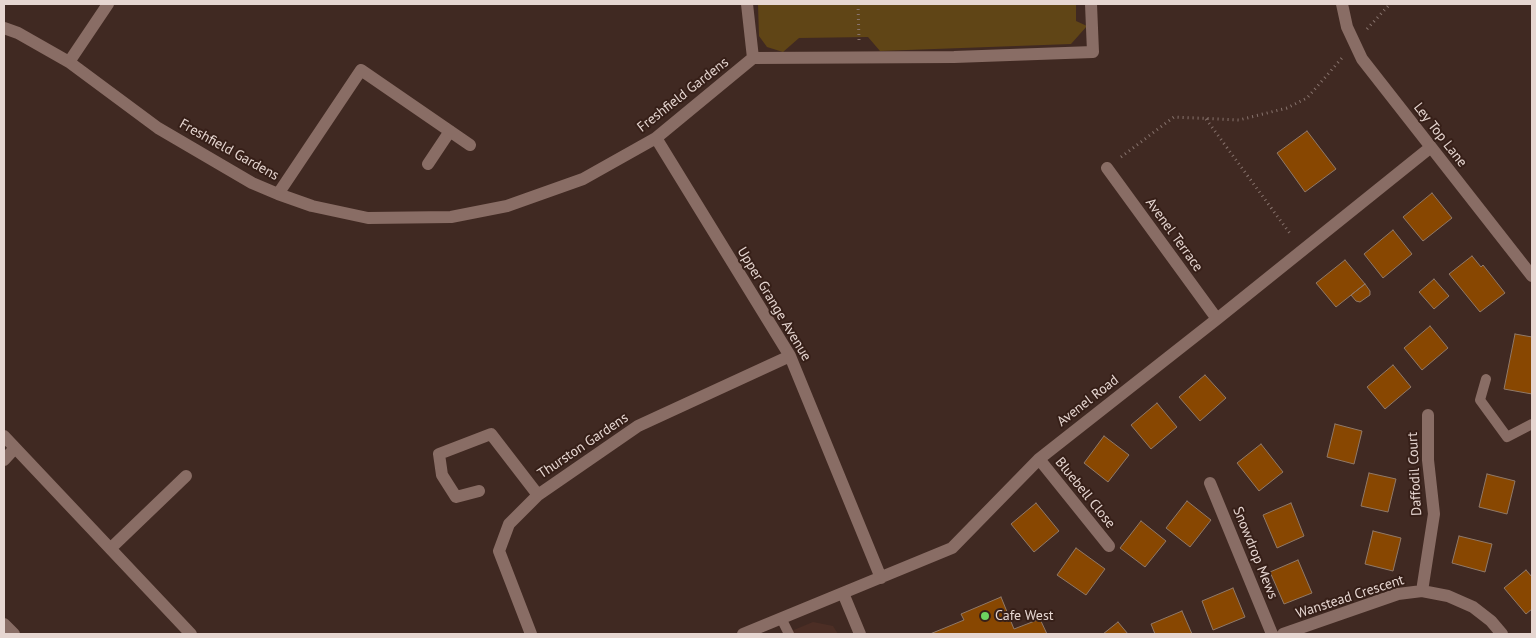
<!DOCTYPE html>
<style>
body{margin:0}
#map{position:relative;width:1536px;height:638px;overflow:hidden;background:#402922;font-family:"PT Sans",sans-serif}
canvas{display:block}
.frame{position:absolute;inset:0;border:5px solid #e6d6d1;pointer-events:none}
</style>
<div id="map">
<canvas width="1536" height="638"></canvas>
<div class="frame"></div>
</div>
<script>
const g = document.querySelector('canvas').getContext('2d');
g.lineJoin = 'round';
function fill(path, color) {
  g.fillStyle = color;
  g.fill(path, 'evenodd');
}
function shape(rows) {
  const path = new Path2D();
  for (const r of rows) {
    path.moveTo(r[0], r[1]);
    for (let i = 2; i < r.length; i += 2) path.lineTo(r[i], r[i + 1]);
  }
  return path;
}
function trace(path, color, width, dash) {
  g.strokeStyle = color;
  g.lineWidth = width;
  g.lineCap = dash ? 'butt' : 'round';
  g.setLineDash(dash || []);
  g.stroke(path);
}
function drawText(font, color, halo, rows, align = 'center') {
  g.font = font + ' "PT Sans",sans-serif';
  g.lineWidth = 4;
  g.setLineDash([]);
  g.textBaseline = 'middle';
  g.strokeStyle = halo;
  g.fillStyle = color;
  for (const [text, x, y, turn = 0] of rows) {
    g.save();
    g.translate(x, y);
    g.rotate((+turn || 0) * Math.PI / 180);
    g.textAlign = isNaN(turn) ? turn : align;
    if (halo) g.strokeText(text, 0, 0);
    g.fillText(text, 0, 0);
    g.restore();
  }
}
fill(shape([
 [813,622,833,626,838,634,784,634]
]), '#4c2e25');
fill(shape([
 [758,4,1076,4,1076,21,1087,26,1071,44,880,51,868,37,799,38,783,52,767,47,759,36]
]), '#604516');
const building = shape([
 [1307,131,1336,169,1305,192,1277,153,1307,131],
 [1432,193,1452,218,1423,241,1403,217,1432,193],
 [1393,230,1412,254,1383,278,1364,254,1393,230],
 [1472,256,1481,267,1483,265,1505,293,1480,312,1449,274,1472,256],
 [1345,260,1365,284,1336,307,1316,283,1345,260],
 [1434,279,1449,296,1434,309,1419,292,1434,279],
 [1365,284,1370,291,1370,295,1360,302,1356,301,1351,295,1365,284],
 [1430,326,1448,348,1422,370,1404,348,1430,326],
 [1515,334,1532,337,1532,394,1504,389,1515,334],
 [1393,365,1411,387,1385,409,1367,387,1393,365],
 [1205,375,1226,398,1200,421,1179,397,1205,375],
 [1157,403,1177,427,1151,449,1131,425,1157,403],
 [1335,424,1362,431,1354,464,1327,457,1335,424],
 [1104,436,1129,455,1108,482,1084,463,1104,436],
 [1261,444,1283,472,1259,491,1237,463,1261,444],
 [1369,473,1396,479,1388,512,1361,506,1369,473],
 [1487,474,1515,481,1507,514,1479,507,1487,474],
 [1187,501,1211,520,1190,547,1166,528,1187,501],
 [1036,503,1059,531,1034,552,1011,524,1036,503],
 [1291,503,1304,536,1277,548,1263,515,1291,503],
 [1141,521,1166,541,1145,567,1120,548,1141,521],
 [1373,531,1401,538,1393,571,1365,564,1373,531],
 [1459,536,1492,544,1485,572,1452,563,1459,536],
 [1076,548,1105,569,1086,595,1057,575,1076,548],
 [1298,560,1312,593,1284,604,1270,572,1298,560],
 [1526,570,1532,577,1532,609,1526,614,1504,588,1526,570],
 [1233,588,1245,617,1213,630,1202,601,1233,588],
 [1001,597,1014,629,1040,619,1047,634,930,634,964,620,961,614,1001,597],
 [1182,611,1192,634,1155,634,1151,624,1182,611],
 [1118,622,1128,634,1103,634,1118,622]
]);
fill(building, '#884701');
trace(building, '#907968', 1);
trace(shape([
 [858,4,859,40],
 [1367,29,1390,4],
 [1206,119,1291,235],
 [1121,157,1174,117,1239,120,1287,108,1307,98,1342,58]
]), '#88746e', 3, [1, 4]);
trace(shape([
 [1486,379,1480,400,1507,437,1532,424],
 [781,618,789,634]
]), '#896d65', 10);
trace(shape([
 [1342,4,1347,27,1362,59,1532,276],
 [4,28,18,33,69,62,158,128,252,183,278,194,312,206,368,218,451,217,507,206,583,179,656,138,753,58,747,4],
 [753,58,954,57,1093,52,1091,4],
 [69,62,108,4],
 [656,138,790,356,881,578],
 [428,164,450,131],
 [1107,168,1217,319],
 [278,194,361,70,470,145],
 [4,436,191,634],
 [1039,459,1109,546],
 [4,460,15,448],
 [1210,483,1272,634],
 [479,491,456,497,442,475,439,454,491,434,538,495],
 [111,548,186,476],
 [1422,591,1434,514,1428,460,1428,415],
 [843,593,860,634],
 [4,624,14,634],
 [531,634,499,551,509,524,538,495,638,426,790,356],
 [743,634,952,548,1039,459,1217,319,1431,147],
 [1283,634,1398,594,1422,591,1448,596,1473,607,1491,621,1502,634]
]), '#896d65', 12);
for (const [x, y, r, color] of [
 [985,616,5,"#6dd361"]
]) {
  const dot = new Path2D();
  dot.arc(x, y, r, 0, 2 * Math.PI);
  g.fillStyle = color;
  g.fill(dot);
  trace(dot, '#361f18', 2);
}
drawText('14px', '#e6d6d1', '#361f18', [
 ["Freshfield Gardens",683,95,-38],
 ["Ley Top Lane",1440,135,52],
 ["Freshfield Gardens",229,150,29],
 ["Avenel Terrace",1174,235,54],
 ["Upper Grange Avenue",774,304,59],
 ["Avenel Road",1088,401,-38],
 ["Thurston Gardens",583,446,-34],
 ["Daffodil Court",1415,474,-93],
 ["Bluebell Close",1085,493,51],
 ["Snowdrop Mews",1255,553,68],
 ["Wanstead Crescent",1350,597,-18]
]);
drawText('14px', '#e6d6d1', '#361f18', [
 ["Cafe West",995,616]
], 'left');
</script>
